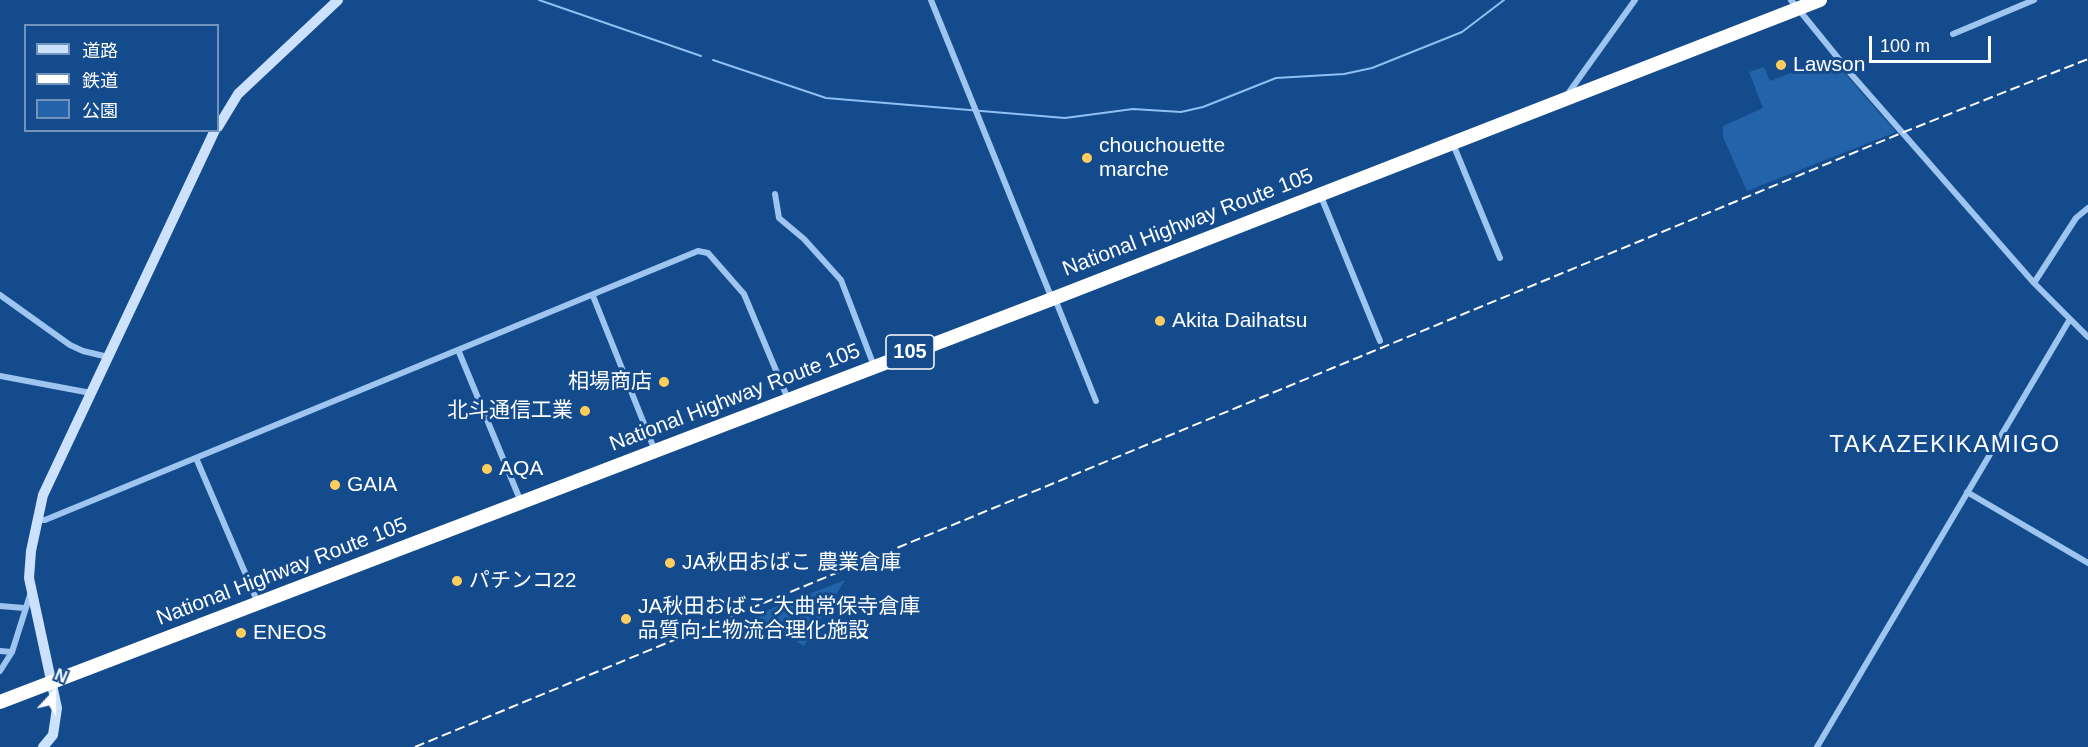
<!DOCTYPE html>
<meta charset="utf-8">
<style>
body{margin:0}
#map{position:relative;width:2088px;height:747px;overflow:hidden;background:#144b8d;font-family:Arial,"Noto Sans JP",sans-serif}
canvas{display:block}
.legend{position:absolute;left:24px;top:24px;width:195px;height:108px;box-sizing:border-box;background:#144b8d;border:2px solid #7293bb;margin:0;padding:8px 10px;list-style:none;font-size:18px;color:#fff}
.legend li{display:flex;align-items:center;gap:12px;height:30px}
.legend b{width:30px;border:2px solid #7293bb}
.north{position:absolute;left:24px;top:663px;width:60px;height:60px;-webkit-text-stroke:4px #144b8d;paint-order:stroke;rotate:22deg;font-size:16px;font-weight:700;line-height:24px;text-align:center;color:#fff}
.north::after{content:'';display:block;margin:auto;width:21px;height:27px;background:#fff;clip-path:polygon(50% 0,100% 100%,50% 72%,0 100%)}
.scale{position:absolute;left:1869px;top:36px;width:122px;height:27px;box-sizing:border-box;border:3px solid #fff;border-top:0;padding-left:8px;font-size:18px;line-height:21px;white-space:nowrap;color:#fff;-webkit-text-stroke:4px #144b8d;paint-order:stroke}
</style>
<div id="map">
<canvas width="2088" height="747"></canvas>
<ul class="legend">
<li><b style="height:8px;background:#cce1fb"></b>道路</li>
<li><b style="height:8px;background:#fff"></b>鉄道</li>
<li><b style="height:16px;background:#2363aa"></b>公園</li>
</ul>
<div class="north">N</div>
<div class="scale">100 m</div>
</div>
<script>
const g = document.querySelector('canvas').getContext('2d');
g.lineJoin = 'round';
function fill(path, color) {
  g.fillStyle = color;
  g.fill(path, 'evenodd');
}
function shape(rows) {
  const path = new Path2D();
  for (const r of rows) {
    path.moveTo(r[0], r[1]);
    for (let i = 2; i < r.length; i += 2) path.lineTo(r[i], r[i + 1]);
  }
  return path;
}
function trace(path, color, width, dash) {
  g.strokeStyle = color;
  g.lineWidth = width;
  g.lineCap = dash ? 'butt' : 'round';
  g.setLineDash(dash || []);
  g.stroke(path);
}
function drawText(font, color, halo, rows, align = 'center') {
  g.font = font + ' Arial,"Noto Sans JP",sans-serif';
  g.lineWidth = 6;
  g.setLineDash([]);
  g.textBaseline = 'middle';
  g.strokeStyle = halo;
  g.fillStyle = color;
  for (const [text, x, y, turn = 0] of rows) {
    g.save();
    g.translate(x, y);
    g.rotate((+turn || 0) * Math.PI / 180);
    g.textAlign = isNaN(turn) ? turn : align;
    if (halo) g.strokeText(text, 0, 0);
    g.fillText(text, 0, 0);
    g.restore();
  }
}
fill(shape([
 [1833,60,1896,132,1747,191,1723,137,1723,126,1763,108,1749,72,1764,67,1770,81,1799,70,1801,74],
 [845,580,804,646,755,615]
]), '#2363aa');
trace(shape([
 [539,0,701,56],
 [713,60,826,98,1065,118,1133,109,1181,112,1203,107,1276,78,1344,74,1372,68,1462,32,1504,0]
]), '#90c0f3', 2);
trace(shape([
 [931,0,1052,299],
 [1791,0,1851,74,2034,283,2088,337],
 [1953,34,2034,0],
 [1567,95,1635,0],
 [1453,144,1500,258],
 [775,194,779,218,804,239,841,280,874,366],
 [1320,194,1380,341],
 [2034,283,2076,218,2088,208],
 [0,295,70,345,83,351,108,357],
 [593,296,655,451],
 [1055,299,1096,401],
 [459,352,521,502],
 [0,376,91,393],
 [196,458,258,603],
 [1967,492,2088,563],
 [37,520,45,520,698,251,708,253,744,294,788,399],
 [0,606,24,608],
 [0,651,12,652],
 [0,671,12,652,31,592],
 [1817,747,2070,319]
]), '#9ec5f0', 6);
trace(shape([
 [218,127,238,94,338,0],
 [43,747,53,735,57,708,29,578,31,551,43,495,215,130]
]), '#cce1fb', 10);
trace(shape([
 [0,702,1052,299,1820,0]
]), '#fff', 14);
trace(shape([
 [415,747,1904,132,2088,59]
]), '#fff', 2, [10, 4.5]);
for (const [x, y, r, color] of [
 [1781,65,6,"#ffcd5d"],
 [1087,158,6,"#ffcd5d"],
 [1160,321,6,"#ffcd5d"],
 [664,382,6,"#ffcd5d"],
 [585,411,6,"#ffcd5d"],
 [487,469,6,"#ffcd5d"],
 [335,485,6,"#ffcd5d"],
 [670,563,6,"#ffcd5d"],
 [457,581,6,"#ffcd5d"],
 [626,619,6,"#ffcd5d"],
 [241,633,6,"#ffcd5d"]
]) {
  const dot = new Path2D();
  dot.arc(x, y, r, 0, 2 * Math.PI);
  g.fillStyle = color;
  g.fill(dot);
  trace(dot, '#144b8d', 2);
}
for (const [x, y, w] of [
 [910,352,48]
]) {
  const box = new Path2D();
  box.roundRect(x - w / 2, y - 17, w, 34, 4.5);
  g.fillStyle = '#144b8d';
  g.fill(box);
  trace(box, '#fff', 1.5);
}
drawText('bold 20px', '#fff', null, [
 ["105",910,352]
]);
drawText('21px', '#fff', '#144b8d', [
 ["Lawson",1793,65],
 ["chouchouette",1099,146],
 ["marche",1099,170],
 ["Akita Daihatsu",1172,321],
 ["相場商店",652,382,"right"],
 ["北斗通信工業",573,411,"right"],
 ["AQA",499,469],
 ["GAIA",347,485],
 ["JA秋田おばこ 農業倉庫",682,563],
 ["パチンコ22",469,581],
 ["JA秋田おばこ 大曲常保寺倉庫",638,607],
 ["品質向上物流合理化施設",638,631],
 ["ENEOS",253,633]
], 'left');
drawText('21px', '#fff', '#144b8d', [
 ["National Highway Route 105",1188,223,-21],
 ["National Highway Route 105",735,398,-21],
 ["National Highway Route 105",282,572,-21]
]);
g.letterSpacing = '1.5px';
drawText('24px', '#fff', '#144b8d', [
 ["TAKAZEKIKAMIGO",1945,445]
]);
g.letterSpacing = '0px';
</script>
